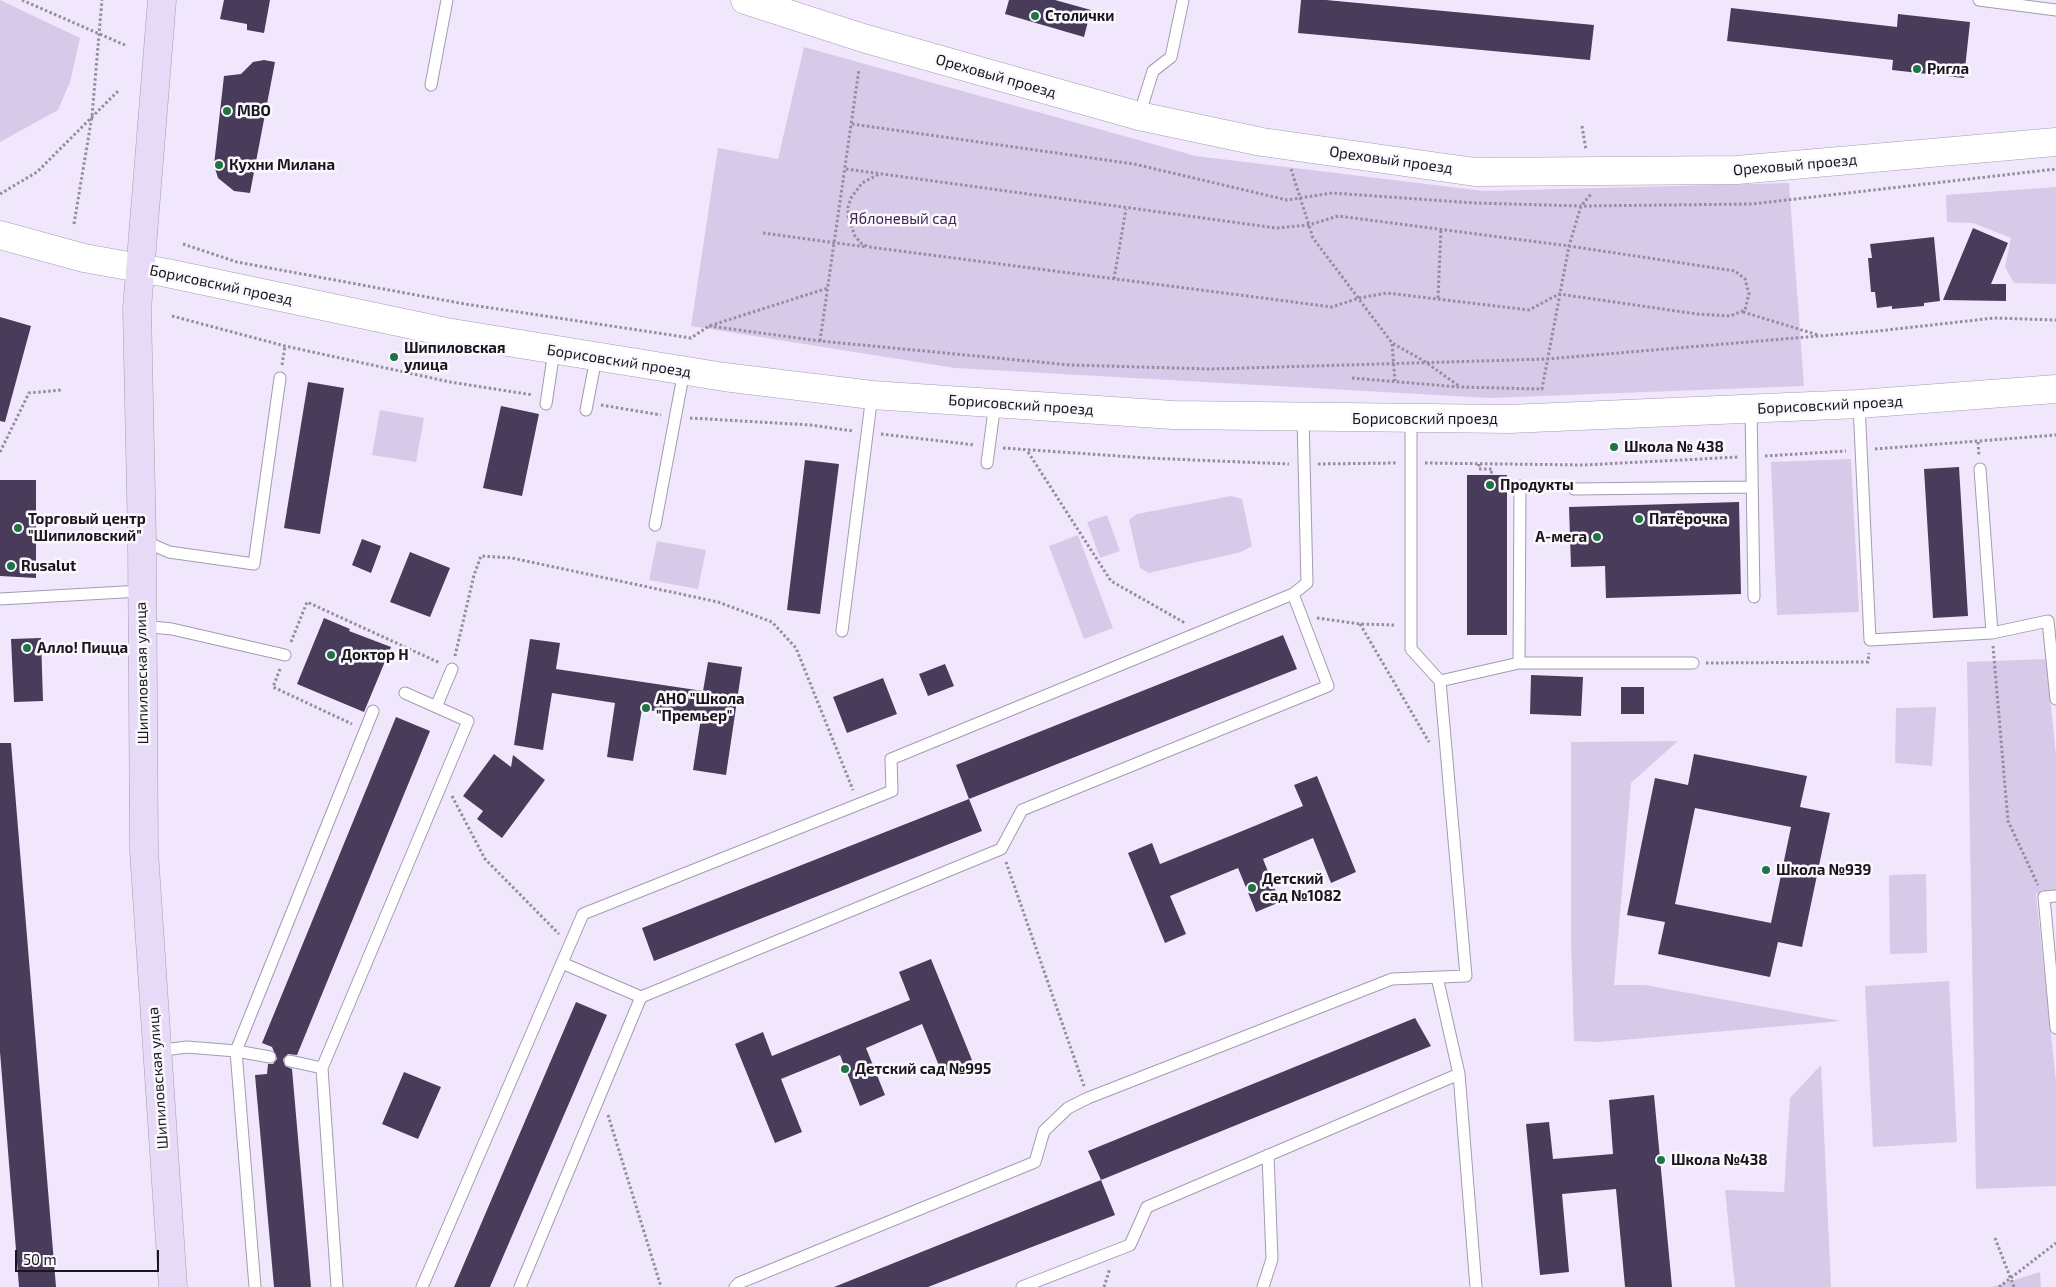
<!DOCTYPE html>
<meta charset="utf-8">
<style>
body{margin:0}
#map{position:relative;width:2056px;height:1287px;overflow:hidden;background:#f0e7fd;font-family:"Exo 2",sans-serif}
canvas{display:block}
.scale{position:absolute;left:15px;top:1250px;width:144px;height:22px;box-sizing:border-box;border:2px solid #19161d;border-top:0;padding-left:6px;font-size:15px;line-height:18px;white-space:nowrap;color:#19161d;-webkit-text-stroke:4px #faf8fc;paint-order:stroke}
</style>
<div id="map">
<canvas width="2056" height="1287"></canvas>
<div class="scale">50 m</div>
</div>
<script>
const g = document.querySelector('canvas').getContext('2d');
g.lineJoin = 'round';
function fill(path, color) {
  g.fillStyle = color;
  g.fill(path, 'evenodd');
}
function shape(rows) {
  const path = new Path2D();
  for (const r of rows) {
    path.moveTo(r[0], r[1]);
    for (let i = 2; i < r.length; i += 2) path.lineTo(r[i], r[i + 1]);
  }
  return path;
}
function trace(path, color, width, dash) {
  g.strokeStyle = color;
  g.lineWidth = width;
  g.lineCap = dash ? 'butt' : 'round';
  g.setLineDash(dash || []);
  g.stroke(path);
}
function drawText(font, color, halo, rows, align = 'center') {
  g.font = font + ' "Exo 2",sans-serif';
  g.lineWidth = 5;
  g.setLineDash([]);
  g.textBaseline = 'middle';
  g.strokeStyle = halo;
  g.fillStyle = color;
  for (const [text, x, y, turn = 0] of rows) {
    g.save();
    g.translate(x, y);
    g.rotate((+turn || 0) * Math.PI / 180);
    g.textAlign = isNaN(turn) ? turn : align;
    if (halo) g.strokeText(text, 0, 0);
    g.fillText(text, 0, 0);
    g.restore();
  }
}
fill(shape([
 [0,0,80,38,70,82,58,110,0,142],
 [804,47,1196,156,1484,191,1789,183,1804,386,1490,398,955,368,691,326,718,148,778,159],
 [2056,187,2056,284,2014,283,2005,267,2011,238,1973,223,1947,222,1946,195],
 [380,410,424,418,416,462,372,455],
 [1851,459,1859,612,1777,615,1771,462],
 [1231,496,1242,499,1252,546,1241,552,1149,573,1140,568,1129,520,1137,514],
 [1107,515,1120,551,1100,558,1087,522],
 [1078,535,1113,628,1084,639,1049,546],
 [657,541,706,550,698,589,649,580],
 [2046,659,2056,755,2056,892,2036,894,2056,1082,2056,1186,1976,1189,1967,662],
 [1936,707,1932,766,1895,763,1896,708],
 [1678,741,1631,783,1614,985,1645,985,1841,1021,1599,1042,1574,1041,1571,940,1571,742],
 [1926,874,1927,953,1890,954,1889,875],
 [1949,981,1957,1142,1873,1147,1865,986],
 [1821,1065,1831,1287,1735,1287,1725,1190,1784,1192,1790,1098],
 [2040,1272,2041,1287,1992,1287]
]), '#d7cae9');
fill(shape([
 [224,0,270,0,264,33,247,30,247,24,220,19],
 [1009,0,1055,0,1091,10,1084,37,1005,14],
 [1301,0,1326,0,1594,25,1590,60,1298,33],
 [1731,8,1897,27,1898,14,1970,22,1964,78,1892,70,1893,60,1727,41],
 [264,60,275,62,250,193,234,191,218,178,214,165,224,76,241,74,253,62],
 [1973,228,2008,243,1991,284,2006,284,2006,301,1943,300],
 [1934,237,1940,301,1924,303,1924,306,1892,309,1892,306,1877,308,1875,292,1871,292,1868,258,1872,258,1870,244],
 [0,317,31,326,5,422,0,421],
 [308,382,344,388,320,534,284,528],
 [501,406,539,414,522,496,483,488],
 [805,460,839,464,820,614,787,610],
 [1959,467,1968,616,1933,618,1924,469],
 [1467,475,1507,475,1507,635,1467,635],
 [0,480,36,480,36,578,0,576],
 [1739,502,1741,594,1606,598,1605,566,1571,567,1569,507],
 [362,539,381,546,371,573,352,565],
 [410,552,450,568,430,617,390,602],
 [324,618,350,629,349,631,391,647,364,712,297,684],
 [1283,635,1297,669,969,799,956,765],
 [41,638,43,701,14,702,11,639],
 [530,639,560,643,556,669,703,691,708,662,742,667,726,775,693,770,701,718,642,709,633,761,607,757,615,703,552,693,543,750,514,745],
 [945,664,954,686,928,696,919,674],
 [1531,675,1583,677,1581,716,1530,714],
 [883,678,897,714,847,733,833,697],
 [1621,687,1644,687,1644,714,1621,714],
 [396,717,430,731,297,1055,288,1054,283,1059,285,1066,292,1069,311,1287,274,1287,255,1075,267,1074,268,1064,273,1064,277,1059,272,1047,262,1043],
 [0,743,11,743,56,1287,19,1287,0,1052],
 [494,754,511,767,513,755,545,780,502,838,477,819,483,811,463,796],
 [1694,754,1807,776,1800,807,1830,813,1802,947,1778,942,1770,977,1658,954,1665,922,1627,915,1655,778,1688,785],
 [1695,808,1791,827,1771,923,1675,904],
 [1317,776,1356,872,1331,883,1313,838,1263,859,1280,902,1256,912,1238,868,1170,896,1186,934,1165,943,1128,853,1152,843,1160,864,1235,834,1303,806,1294,785],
 [969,799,982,831,654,961,642,928],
 [931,959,972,1060,942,1073,922,1024,866,1048,885,1095,860,1106,840,1055,781,1079,802,1132,775,1143,735,1044,763,1032,772,1056,910,1000,899,972],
 [576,1002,607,1015,490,1287,454,1287],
 [1415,1018,1431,1046,1101,1180,1088,1151],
 [404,1072,441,1087,418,1139,382,1124],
 [1654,1095,1672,1287,1625,1287,1616,1189,1562,1194,1569,1272,1540,1275,1526,1124,1549,1122,1553,1159,1613,1154,1609,1100],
 [1101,1180,1115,1215,928,1287,834,1287]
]), '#493c5a');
const service = shape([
 [1979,0,2056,10],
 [431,85,447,0],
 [1139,116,1153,71,1171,57,1183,0],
 [546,404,554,351],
 [1859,404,1870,640,1992,633,2048,621,2056,699],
 [1751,409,1754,597],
 [586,410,596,358],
 [987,463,995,403],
 [1980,469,1992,633],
 [1574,489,1751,487],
 [655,525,684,371],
 [142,540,169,552,254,564,280,378],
 [0,599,141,591],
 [142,626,172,629,285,655],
 [842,631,872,395],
 [1519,663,1520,486],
 [1440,681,1519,663,1693,663],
 [436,707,452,669],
 [2056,896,2044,897,2056,1028],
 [562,963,641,997,1001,849,1022,810,1328,686,1293,594],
 [156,1051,187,1047,236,1051,270,1057],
 [290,1061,322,1068],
 [1459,1074,1476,1287],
 [255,1287,236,1051,373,711],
 [337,1287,322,1068,468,721,405,693],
 [422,1287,583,914,892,791,891,759,1293,594,1307,583,1303,418],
 [520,1287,641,997],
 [735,1287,739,1283,1035,1162,1044,1131,1068,1108,1088,1098,1392,979,1466,976,1440,681,1411,649,1411,419],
 [1022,1287,1130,1245,1147,1207,1459,1074,1437,977],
 [1263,1287,1272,1259,1268,1155]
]);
const tertiary = shape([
 [745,0,863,38,1139,116,1262,142,1475,172,1737,170,2056,142],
 [0,235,84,258,167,273,446,332,724,377,872,395,1173,415,1509,419,1859,404,2056,389]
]);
const secondary = shape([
 [162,0,137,309,142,540,144,851,173,1287]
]);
trace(service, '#a49bb0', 13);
trace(tertiary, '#a49bb0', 29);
trace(secondary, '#a49bb0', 29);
trace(shape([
 [22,0,125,45],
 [852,124,1134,164,1287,200,1332,193,1475,203,1581,206,1752,204,2056,169],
 [1582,126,1586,150],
 [846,169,1276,228,1309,225,1338,216,1569,246,1735,271,1745,279,1749,294,1745,310,1730,316,1697,314,1559,294,1529,310,1387,293,1359,298,1332,307,869,247,862,244,855,236,848,217,848,207,851,198,862,183,879,174],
 [1291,169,1313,238,1392,343,1424,361,1459,386],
 [0,194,37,172,119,90],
 [74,224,92,116,102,0],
 [763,233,866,247],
 [183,244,237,262,465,304,691,338,709,326,828,288],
 [1114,279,1126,209],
 [1438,298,1441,229],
 [1743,312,1818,335],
 [172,316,285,346,450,382,533,395],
 [709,326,820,341,1070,365,1211,369,1547,359,1878,331,1994,318,2056,320],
 [820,341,859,69],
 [1392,344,1395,381],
 [282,365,285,346],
 [1352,378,1459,387,1542,389,1569,246,1581,206,1592,193],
 [601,405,661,415],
 [690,418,811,425,853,431],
 [881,434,975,445],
 [1978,442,1979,456],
 [1003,448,1147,458,1289,464],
 [1875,449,2056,435],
 [0,452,29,393,61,390],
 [1028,452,1111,581,1185,623],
 [1765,456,1846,451],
 [1425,463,1583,465,1739,457],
 [1318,464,1396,463],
 [1479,464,1479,469,1492,469,1491,475],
 [1317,618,1360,624,1396,625],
 [1360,624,1429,742],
 [291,642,307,602,440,663],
 [1993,646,2008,821,2038,885],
 [455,656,474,575,481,556,512,558,718,602,772,622,796,648,853,790],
 [1706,663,1868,662,1869,653],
 [280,669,273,687,352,724],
 [452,796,485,859,559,934],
 [1006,862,1084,1086],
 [608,1115,661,1287],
 [1995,1238,2014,1287],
 [1104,1287,1110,1268],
 [1999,1287,2056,1243]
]), '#948d9d', 3, [2.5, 2.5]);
trace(service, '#fff', 11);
trace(tertiary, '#fff', 28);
trace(secondary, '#e7daf7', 28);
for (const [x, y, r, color] of [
 [1035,16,5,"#207344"],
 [1917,69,5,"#207344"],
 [227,111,5,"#207344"],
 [219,165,5,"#207344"],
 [394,357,5,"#207344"],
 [1614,447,5,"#207344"],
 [1490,485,5,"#207344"],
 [1639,519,5,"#207344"],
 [18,528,5,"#207344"],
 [1597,537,5,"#207344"],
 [11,566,5,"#207344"],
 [27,648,5,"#207344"],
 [331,655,5,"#207344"],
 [646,708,5,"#207344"],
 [1766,870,5,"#207344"],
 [1252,888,5,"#207344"],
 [845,1069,5,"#207344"],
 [1661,1160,5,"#207344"]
]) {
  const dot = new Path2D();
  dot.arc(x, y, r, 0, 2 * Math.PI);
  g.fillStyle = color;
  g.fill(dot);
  trace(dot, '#faf8fc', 2);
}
drawText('bold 15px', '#19161d', '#faf8fc', [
 ["Столички",1045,16],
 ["Ригла",1927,69],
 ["МВО",237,111],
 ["Кухни Милана",229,165],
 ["Шипиловская",404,348],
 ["улица",404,365],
 ["Школа № 438",1624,447],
 ["Продукты",1500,485],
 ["Торговый центр",28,519],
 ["\"Шипиловский\"",28,536],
 ["Пятёрочка",1649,519],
 ["А-мега",1587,537,"right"],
 ["Rusalut",21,566],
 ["Алло! Пицца",37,648],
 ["Доктор Н",341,655],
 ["АНО \"Школа",656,699],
 ["\"Премьер\"",656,716],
 ["Школа №939",1776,870],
 ["Детский",1262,879],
 ["сад №1082",1262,896],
 ["Детский сад №995",855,1069],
 ["Школа №438",1671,1160]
], 'left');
drawText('15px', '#19161d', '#faf8fc', [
 ["Ореховый проезд",996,76,16],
 ["Ореховый проезд",1391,160,8],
 ["Ореховый проезд",1795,165,-5],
 ["Борисовский проезд",221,285,12],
 ["Борисовский проезд",619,361,9],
 ["Борисовский проезд",1021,405,4],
 ["Борисовский проезд",1830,405,-3],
 ["Борисовский проезд",1425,419],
 ["Шипиловская улица",142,673,-91],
 ["Шипиловская улица",158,1078,-94]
]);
drawText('15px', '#3b2553', '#faf8fc', [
 ["Яблоневый сад",903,219]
]);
</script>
